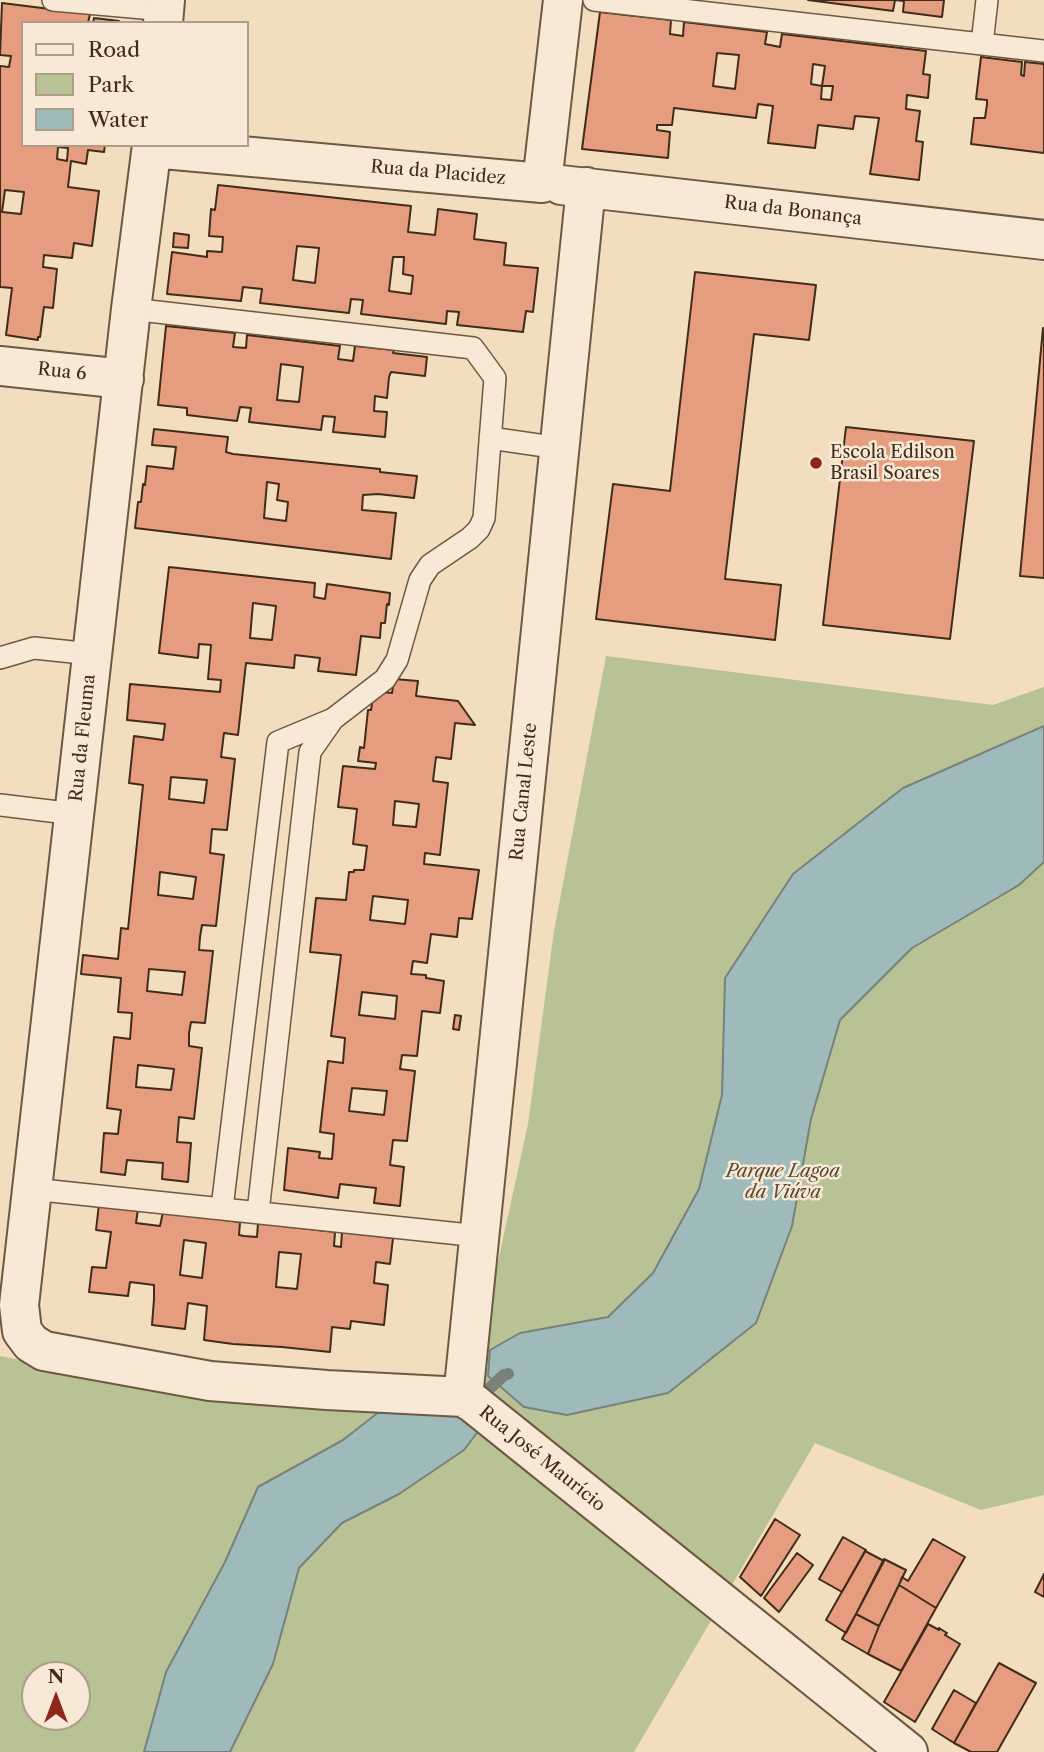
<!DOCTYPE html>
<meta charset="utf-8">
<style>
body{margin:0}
#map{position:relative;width:1044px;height:1752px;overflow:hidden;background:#f3ddbf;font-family:"Libre Caslon Text",serif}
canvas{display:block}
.legend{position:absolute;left:21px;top:21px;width:228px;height:126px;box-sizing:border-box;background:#f7e9d5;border:2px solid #ae9d89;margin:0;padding:9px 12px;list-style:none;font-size:21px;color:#402c18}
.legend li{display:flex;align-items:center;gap:14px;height:35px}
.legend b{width:35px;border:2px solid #ae9d89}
.north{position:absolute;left:21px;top:1661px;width:70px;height:70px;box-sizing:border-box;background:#f7e9d5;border:2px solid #ae9d89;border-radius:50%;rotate:0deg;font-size:19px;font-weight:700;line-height:28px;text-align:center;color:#402c18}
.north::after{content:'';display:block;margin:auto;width:24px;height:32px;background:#8f2418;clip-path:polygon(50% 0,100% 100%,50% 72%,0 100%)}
</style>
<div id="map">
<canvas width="1044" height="1752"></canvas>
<ul class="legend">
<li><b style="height:9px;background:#f7e9d5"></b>Road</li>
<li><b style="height:19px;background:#b8c295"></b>Park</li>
<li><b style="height:19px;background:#9fbabb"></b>Water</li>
</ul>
<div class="north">N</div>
</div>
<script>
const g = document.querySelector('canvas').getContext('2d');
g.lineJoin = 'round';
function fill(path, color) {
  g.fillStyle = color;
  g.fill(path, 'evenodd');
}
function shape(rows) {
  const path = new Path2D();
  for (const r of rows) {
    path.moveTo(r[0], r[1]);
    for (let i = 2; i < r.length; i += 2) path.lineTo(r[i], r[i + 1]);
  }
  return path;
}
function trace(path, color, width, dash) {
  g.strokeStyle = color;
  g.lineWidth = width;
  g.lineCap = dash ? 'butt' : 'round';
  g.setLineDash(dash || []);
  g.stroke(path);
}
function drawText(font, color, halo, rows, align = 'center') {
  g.font = font + ' "Libre Caslon Text",serif';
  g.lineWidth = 5;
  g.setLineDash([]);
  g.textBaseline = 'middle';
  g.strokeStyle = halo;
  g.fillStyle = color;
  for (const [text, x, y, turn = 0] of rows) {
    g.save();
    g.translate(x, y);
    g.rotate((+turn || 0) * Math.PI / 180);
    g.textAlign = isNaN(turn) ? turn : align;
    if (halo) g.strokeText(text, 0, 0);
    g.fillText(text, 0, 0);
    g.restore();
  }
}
fill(shape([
 [606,656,993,705,1044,687,1044,1495,981,1510,815,1443,634,1752,0,1752,0,1356,187,1392,464,1391,483,1331,528,1124,554,931],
 [35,1675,77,1675,77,1717,35,1717]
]), '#b8c295');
const water = shape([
 [1044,726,1044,862,1019,885,912,948,840,1020,811,1119,792,1226,756,1323,668,1393,567,1415,524,1407,488,1376,490,1350,520,1333,608,1317,653,1273,699,1189,722,1095,725,978,793,874,903,788,1044,726],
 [402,1394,486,1421,464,1450,399,1494,342,1523,299,1568,273,1664,230,1752,144,1752,166,1672,225,1562,258,1487,343,1440,402,1394]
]);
fill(water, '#9fbabb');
trace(water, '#79817a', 2);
trace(shape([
 [477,1400,504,1375,508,1374]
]), '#79817a', 12);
const building = shape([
 [808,0,895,0,893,11,808,0],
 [895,0,944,0,942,17,903,12,904,1,895,0],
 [2,3,90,14,88,23,23,23,23,145,105,145,104,152,88,150,86,164,71,161,68,187,99,191,92,246,74,243,72,258,44,255,43,267,57,269,53,308,44,307,40,337,38,337,38,340,6,335,12,288,0,287,0,66,9,67,11,56,0,55,2,3],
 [58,147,68,148,67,161,57,159,58,147],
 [5,190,24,192,21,214,2,212,5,190],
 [600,12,671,20,670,34,683,36,684,22,767,32,765,44,780,47,782,34,926,51,923,74,930,75,928,98,907,95,906,109,920,111,916,141,923,142,919,180,870,174,879,118,855,116,853,129,818,125,815,148,768,143,773,106,758,104,756,118,674,108,672,125,657,125,657,130,670,132,668,158,582,149,600,12],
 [717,53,739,55,735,89,713,86,717,53],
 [813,64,825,66,822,86,811,84,813,64],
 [822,86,833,86,831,100,821,99,822,86],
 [94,18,119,21,119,23,93,23,94,18],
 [981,57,1022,62,1021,75,1024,76,1025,62,1044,64,1044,153,971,144,974,118,985,118,987,104,987,100,976,99,981,57],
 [218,185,411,206,408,232,435,235,438,209,477,214,474,239,506,243,504,265,538,268,533,312,526,311,523,332,457,325,459,312,447,311,446,324,361,314,363,300,351,299,349,313,260,303,262,289,243,287,241,301,167,294,172,252,207,257,207,251,222,252,223,237,209,236,211,209,215,210,218,185],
 [297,246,319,248,315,283,293,280,297,246],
 [393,257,404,257,403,274,413,276,411,294,389,291,393,257],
 [174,233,189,235,188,248,173,247,174,233],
 [695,272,816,285,809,340,754,334,725,579,781,585,775,640,596,619,613,484,670,491,695,272],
 [166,326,235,333,233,347,246,348,247,335,340,346,338,359,353,361,355,346,394,350,393,353,427,357,425,376,391,372,389,377,387,398,375,396,374,411,387,412,385,437,333,432,335,417,323,416,321,430,249,422,251,408,240,407,237,421,187,415,187,408,158,405,166,326],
 [281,364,303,367,299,402,277,400,281,364],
 [1043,328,1044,329,1044,578,1020,576,1043,328],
 [846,427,974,441,950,639,823,625,846,427],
 [154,429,228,437,226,452,233,454,380,469,380,472,417,476,414,498,378,494,363,495,362,510,396,513,391,559,135,528,138,502,141,502,143,484,145,485,147,466,173,469,176,447,152,445,154,429],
 [267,482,279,484,277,500,288,502,286,521,264,518,267,482],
 [169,567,315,583,314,597,325,599,327,584,390,593,389,605,387,604,385,623,381,623,380,638,361,636,356,675,318,671,320,658,295,655,294,668,246,663,238,735,224,733,221,757,235,759,227,830,212,829,210,853,224,855,216,926,202,925,200,937,199,950,213,951,205,1023,191,1022,189,1033,189,1046,202,1048,194,1119,179,1117,177,1142,191,1143,188,1182,162,1179,163,1163,127,1160,125,1175,101,1172,104,1133,118,1134,119,1124,121,1110,107,1108,114,1037,130,1039,132,1013,118,1012,121,978,81,974,83,955,118,959,121,928,128,929,143,785,129,783,134,736,163,740,165,724,127,720,130,684,220,692,221,680,208,679,211,645,199,644,198,658,159,653,169,567],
 [253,603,276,606,272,640,250,638,253,603],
 [171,777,207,780,204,803,169,799,171,777],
 [160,872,196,877,193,899,158,895,160,872],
 [149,969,185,972,182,995,147,991,149,969],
 [138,1065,174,1069,171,1090,136,1087,138,1065],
 [394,679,418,681,416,696,458,701,475,725,455,723,451,759,436,757,433,781,448,783,440,855,425,853,424,864,479,870,472,919,459,918,457,937,431,934,427,963,413,961,411,974,426,975,426,978,444,981,440,1013,422,1011,417,1056,402,1055,400,1069,415,1071,407,1141,393,1140,390,1165,404,1167,400,1206,374,1203,376,1188,340,1184,338,1198,284,1190,288,1148,320,1152,319,1158,332,1159,334,1134,320,1132,328,1061,343,1063,345,1038,331,1036,341,955,310,952,316,898,346,900,349,872,354,872,354,870,364,870,367,846,353,844,357,809,338,807,343,766,375,769,376,763,358,761,360,747,364,748,368,710,371,710,374,691,392,693,394,679],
 [395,801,419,804,416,827,393,825,395,801],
 [373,896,408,900,405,924,370,920,373,896],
 [362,992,397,996,395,1019,359,1015,362,992],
 [352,1088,387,1091,384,1115,349,1111,352,1088],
 [455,1015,461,1016,459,1030,453,1029,455,1015],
 [99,1204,138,1209,136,1223,160,1226,163,1212,240,1222,239,1235,244,1236,257,1237,258,1223,335,1232,334,1246,341,1247,342,1232,393,1238,390,1264,376,1262,374,1283,388,1285,384,1325,351,1321,350,1329,332,1327,330,1352,282,1347,233,1344,204,1340,207,1306,188,1303,185,1329,152,1325,154,1299,154,1285,130,1282,128,1296,89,1292,92,1267,106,1268,111,1232,96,1230,99,1204],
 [184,1240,206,1243,202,1278,180,1275,184,1240],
 [279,1252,301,1254,297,1289,276,1287,279,1252],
 [775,1519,800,1535,761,1596,740,1577,775,1519],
 [843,1537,866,1550,842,1592,819,1579,843,1537],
 [933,1539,965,1557,936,1608,899,1585,902,1577,908,1581,933,1539],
 [865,1551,884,1561,846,1633,826,1620,865,1551],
 [797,1553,813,1565,779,1612,764,1598,797,1553],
 [884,1559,906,1570,879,1626,856,1614,884,1559],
 [1044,1574,1044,1597,1035,1592,1044,1574],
 [899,1585,936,1608,901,1671,868,1654,879,1626,899,1585],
 [856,1614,879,1626,868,1654,842,1639,856,1614],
 [928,1624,939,1630,939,1628,947,1633,945,1635,960,1644,915,1722,884,1702,928,1624],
 [999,1663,1036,1683,997,1752,971,1752,954,1743,999,1663],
 [954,1690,976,1703,954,1743,932,1729,954,1690]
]);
fill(building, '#e69c7f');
trace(building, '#402c18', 2);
const service = shape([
 [53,0,165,10],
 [594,0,1044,51],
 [982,44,987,0],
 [131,309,473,348,495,378,484,518,479,529,470,538,430,565,420,580,397,660,385,679,333,719,310,752,258,1212],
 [490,438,559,448],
 [0,658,34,648,92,654],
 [0,805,75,814],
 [32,1189,479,1236],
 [222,1208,278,742,333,719]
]);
const minor = shape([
 [163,23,165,0],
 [152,145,131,309,19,1305,22,1331,31,1343,44,1351,210,1381,327,1390,463,1397,473,1403,908,1752],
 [152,148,542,183,563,0],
 [561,185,1044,240],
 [0,366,124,379],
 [463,1397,586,187]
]);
trace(service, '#6d5842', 24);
trace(minor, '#6d5842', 42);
trace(service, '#f7e9d5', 21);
trace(minor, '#f7e9d5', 38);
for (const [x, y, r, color] of [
 [816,463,7,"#8f2418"]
]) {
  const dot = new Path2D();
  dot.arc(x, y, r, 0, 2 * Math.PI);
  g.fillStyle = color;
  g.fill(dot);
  trace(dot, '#f7e9d5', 2.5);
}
drawText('18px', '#402c18', '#f7e9d5', [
 ["Rua da Placidez",438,173,5],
 ["Rua da Bonança",793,211,7],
 ["Rua 6",62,372,6],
 ["Rua da Fleuma",83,738,-84],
 ["Rua Canal Leste",524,792,-84],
 ["Rua José Maurício",542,1459,39]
]);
drawText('18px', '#402c18', '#f7e9d5', [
 ["Escola Edilson",830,453],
 ["Brasil Soares",830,474]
], 'left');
drawText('italic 18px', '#584a31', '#f7e9d5', [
 ["Parque Lagoa",783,1172],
 ["da Viúva",783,1193]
]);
</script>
